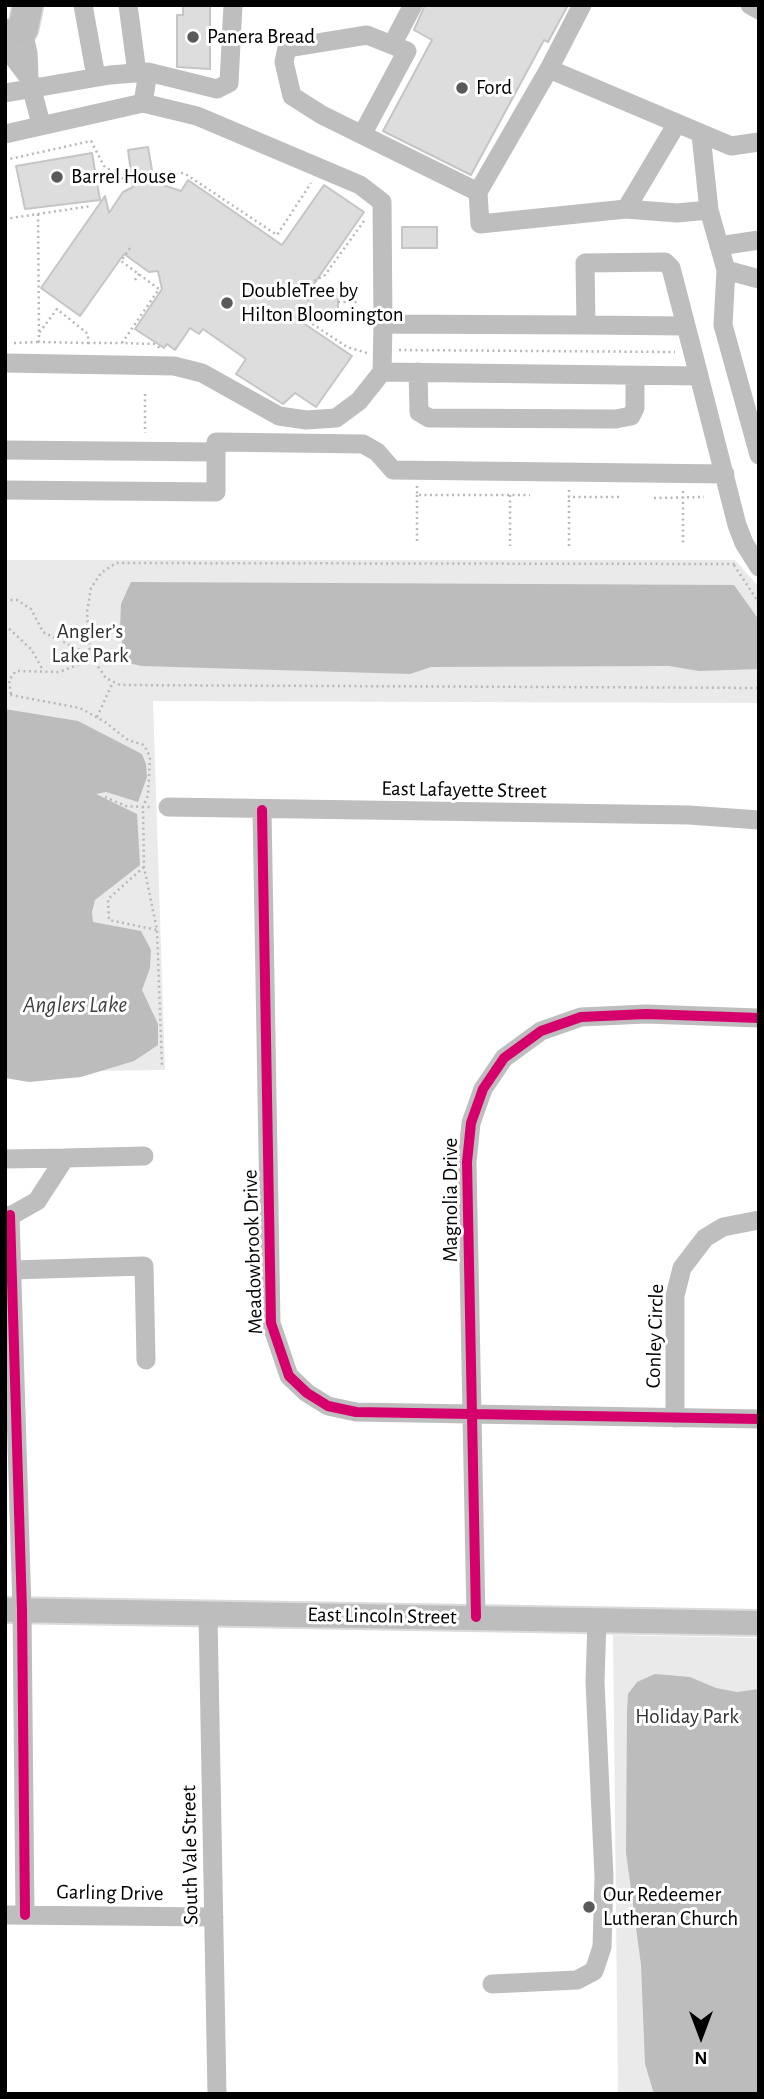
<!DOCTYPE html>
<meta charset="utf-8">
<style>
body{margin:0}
#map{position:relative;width:764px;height:2099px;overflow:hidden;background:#fff;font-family:"Alegreya Sans",sans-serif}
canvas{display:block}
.frame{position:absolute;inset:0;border:7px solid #000;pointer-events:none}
.north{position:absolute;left:666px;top:2001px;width:70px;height:70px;-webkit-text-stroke:5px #fff;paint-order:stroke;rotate:180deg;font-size:19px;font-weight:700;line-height:28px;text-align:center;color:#000}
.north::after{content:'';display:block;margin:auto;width:24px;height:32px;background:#000;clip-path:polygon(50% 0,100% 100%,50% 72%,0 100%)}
</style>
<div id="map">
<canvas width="764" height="2099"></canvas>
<div class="frame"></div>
<div class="north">N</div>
</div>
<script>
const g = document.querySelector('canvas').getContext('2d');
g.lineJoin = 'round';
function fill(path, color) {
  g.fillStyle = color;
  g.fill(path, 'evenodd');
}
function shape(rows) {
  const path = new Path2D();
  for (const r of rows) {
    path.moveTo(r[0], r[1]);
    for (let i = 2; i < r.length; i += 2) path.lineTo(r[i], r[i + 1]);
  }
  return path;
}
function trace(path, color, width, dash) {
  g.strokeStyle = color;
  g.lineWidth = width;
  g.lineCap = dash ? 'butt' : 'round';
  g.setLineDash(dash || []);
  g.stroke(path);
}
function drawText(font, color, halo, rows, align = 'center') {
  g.font = font + ' "Alegreya Sans",sans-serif';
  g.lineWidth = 6;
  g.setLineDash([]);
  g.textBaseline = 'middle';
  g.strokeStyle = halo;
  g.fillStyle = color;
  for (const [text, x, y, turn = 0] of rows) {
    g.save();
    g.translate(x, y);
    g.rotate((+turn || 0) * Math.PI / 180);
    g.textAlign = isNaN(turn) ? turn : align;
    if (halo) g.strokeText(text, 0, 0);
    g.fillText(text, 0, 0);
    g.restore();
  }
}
fill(shape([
 [5,560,735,560,759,587,759,703,153,701,165,1070,5,1072],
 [613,1635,759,1638,759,2094,618,2094]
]), '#eaeaea');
fill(shape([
 [131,582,734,585,759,620,759,669,699,671,669,666,431,667,410,674,141,666,125,662,120,629,121,604],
 [5,709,78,721,142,754,146,764,147,777,138,802,106,792,96,794,137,814,140,865,95,900,92,912,93,922,141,931,151,950,150,968,142,990,158,1024,158,1045,134,1061,81,1077,29,1082,5,1078],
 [655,1674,690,1677,716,1688,737,1692,759,1689,759,2094,654,2094,645,2064,641,1965,626,1852,627,1712,628,1694,637,1682]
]), '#bcbcbc');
const building = shape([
 [183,5,210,5,210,69,177,67,177,15,183,15,183,5],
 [425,5,568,5,548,42,544,40,471,175,383,131,432,40,414,30,425,5],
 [148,147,154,182,181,191,188,180,282,245,324,185,364,212,309,291,338,289,338,317,293,316,352,356,316,407,295,393,283,404,236,374,246,359,203,329,199,334,190,328,175,350,167,344,164,348,135,329,162,289,158,271,149,272,124,254,80,316,41,288,105,196,109,213,123,192,133,187,128,150,148,147],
 [92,153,100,200,25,209,16,166,92,153],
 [402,227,437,227,437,248,402,248,402,227]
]);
fill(building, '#ddd');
trace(building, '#c5c5c5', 2);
const major = shape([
 [5,1610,759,1623]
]);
const highway = shape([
 [23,29,28,5]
]);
trace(major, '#dbdbdb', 28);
trace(highway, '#dbdbdb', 33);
trace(shape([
 [5,160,91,141,104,166,125,180,184,173,277,235,311,183],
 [38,214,39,333,39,342,88,343,88,334,57,309,39,333],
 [5,219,91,206],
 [364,221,325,275,314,281,308,288,308,321,347,347,367,353],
 [130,248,121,261,159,289,122,343,154,344,160,348],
 [135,280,139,274],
 [338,302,358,302],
 [14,343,39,342],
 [88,343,122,343],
 [399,350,675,352],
 [145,394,145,433],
 [417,486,417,495,530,495],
 [569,490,569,497,622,497],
 [683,491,683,546],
 [417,495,417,542],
 [510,495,510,546],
 [654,498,704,497],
 [569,546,569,497],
 [734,565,759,603],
 [5,600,17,600,31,609,43,632,90,655,106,678,120,685,759,688],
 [5,625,31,649,43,670],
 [5,694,80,708,105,722,128,740,144,745,150,757,148,795,143,807,151,807],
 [11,694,9,680,16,671,59,672,83,663,90,655,87,612,91,588,101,573,116,563,737,564],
 [97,717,113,682],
 [105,797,126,806,143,807,144,867,157,930,162,1065],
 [144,867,108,899,109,920,157,930]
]), '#b8b8b8', 2.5, [2, 3.5]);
trace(shape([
 [83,5,96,77],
 [128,5,137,73],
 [582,5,549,69,731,146,759,142],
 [750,5,759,10],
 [20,19,28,53,29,78,41,124],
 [5,28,13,57,29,78],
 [392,45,367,35,287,48,284,62,292,96,322,115,478,192,480,224,626,209,676,125],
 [148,72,217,89,229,83,233,5],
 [5,93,110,75,148,72,143,103],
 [363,133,407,51,392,45,413,5],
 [5,134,143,103,197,116,360,185,382,202,383,324,382,372,359,401,336,418,306,420,279,416,202,373,174,366,5,363],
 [701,135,709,210],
 [478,192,549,69],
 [626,209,677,213,709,210,726,270,723,325,759,455],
 [719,246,759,240],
 [726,270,759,279],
 [383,324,586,325,585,263,665,262,671,268,699,376],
 [586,325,686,326],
 [382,372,699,376,737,525,744,543,759,567],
 [418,372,419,412,429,418,616,419,631,416,635,408,635,375],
 [5,450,216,452],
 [5,490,216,492,216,442,363,444,377,452,393,470,725,474],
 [168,807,689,815,759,820],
 [262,810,271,1323,289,1376,307,1393,328,1406,356,1412,759,1419],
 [5,1159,65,1158],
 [10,1215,22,1610,25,1915],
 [5,1219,37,1201,65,1158,144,1156],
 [12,1270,144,1266,146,1360],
 [675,1418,675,1296,682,1268,705,1238,723,1227,759,1220],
 [208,1614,217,2094],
 [476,1617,467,1162,471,1123,483,1089,504,1058,541,1031,581,1017,646,1014,759,1018],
 [5,1915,214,1917],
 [492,1984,577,1980,594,1971,602,1947,604,1877,595,1682,597,1620]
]), '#bebebe', 19);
trace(major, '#bdbdbd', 24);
trace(highway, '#bdbdbd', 30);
trace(shape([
 [262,810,271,1323,289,1376,307,1393,328,1406,356,1412,759,1419],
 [10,1215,22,1610,25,1915],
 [476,1617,467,1162,471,1123,483,1089,504,1058,541,1031,581,1017,646,1014,759,1018]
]), '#d6006c', 10);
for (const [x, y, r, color] of [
 [193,37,7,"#595959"],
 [462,88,7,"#595959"],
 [57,177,7,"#595959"],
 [227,303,7,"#595959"],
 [589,1907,7,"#595959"]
]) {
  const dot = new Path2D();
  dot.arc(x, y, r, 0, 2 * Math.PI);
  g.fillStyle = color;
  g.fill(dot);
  trace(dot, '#fff', 2.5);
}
drawText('21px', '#000', '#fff', [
 ["Panera Bread",207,37],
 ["Ford",476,88],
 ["Barrel House",71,177],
 ["DoubleTree by",241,291],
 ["Hilton Bloomington",241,315],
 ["Our Redeemer",603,1895],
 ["Lutheran Church",603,1919]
], 'left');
drawText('21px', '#303030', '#fff', [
 ["Angler’s",90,632],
 ["Lake Park",90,656],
 ["Holiday Park",687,1717]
]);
drawText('21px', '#000', '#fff', [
 ["East Lafayette Street",464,790,1],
 ["Magnolia Drive",451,1200,-90],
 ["Meadowbrook Drive",253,1252,-92],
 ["Conley Circle",655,1336,-88],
 ["East Lincoln Street",382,1616,1],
 ["South Vale Street",190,1855,-91],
 ["Garling Drive",110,1893,1]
]);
drawText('italic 23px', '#414141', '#fff', [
 ["Anglers Lake",75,1005]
]);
</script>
